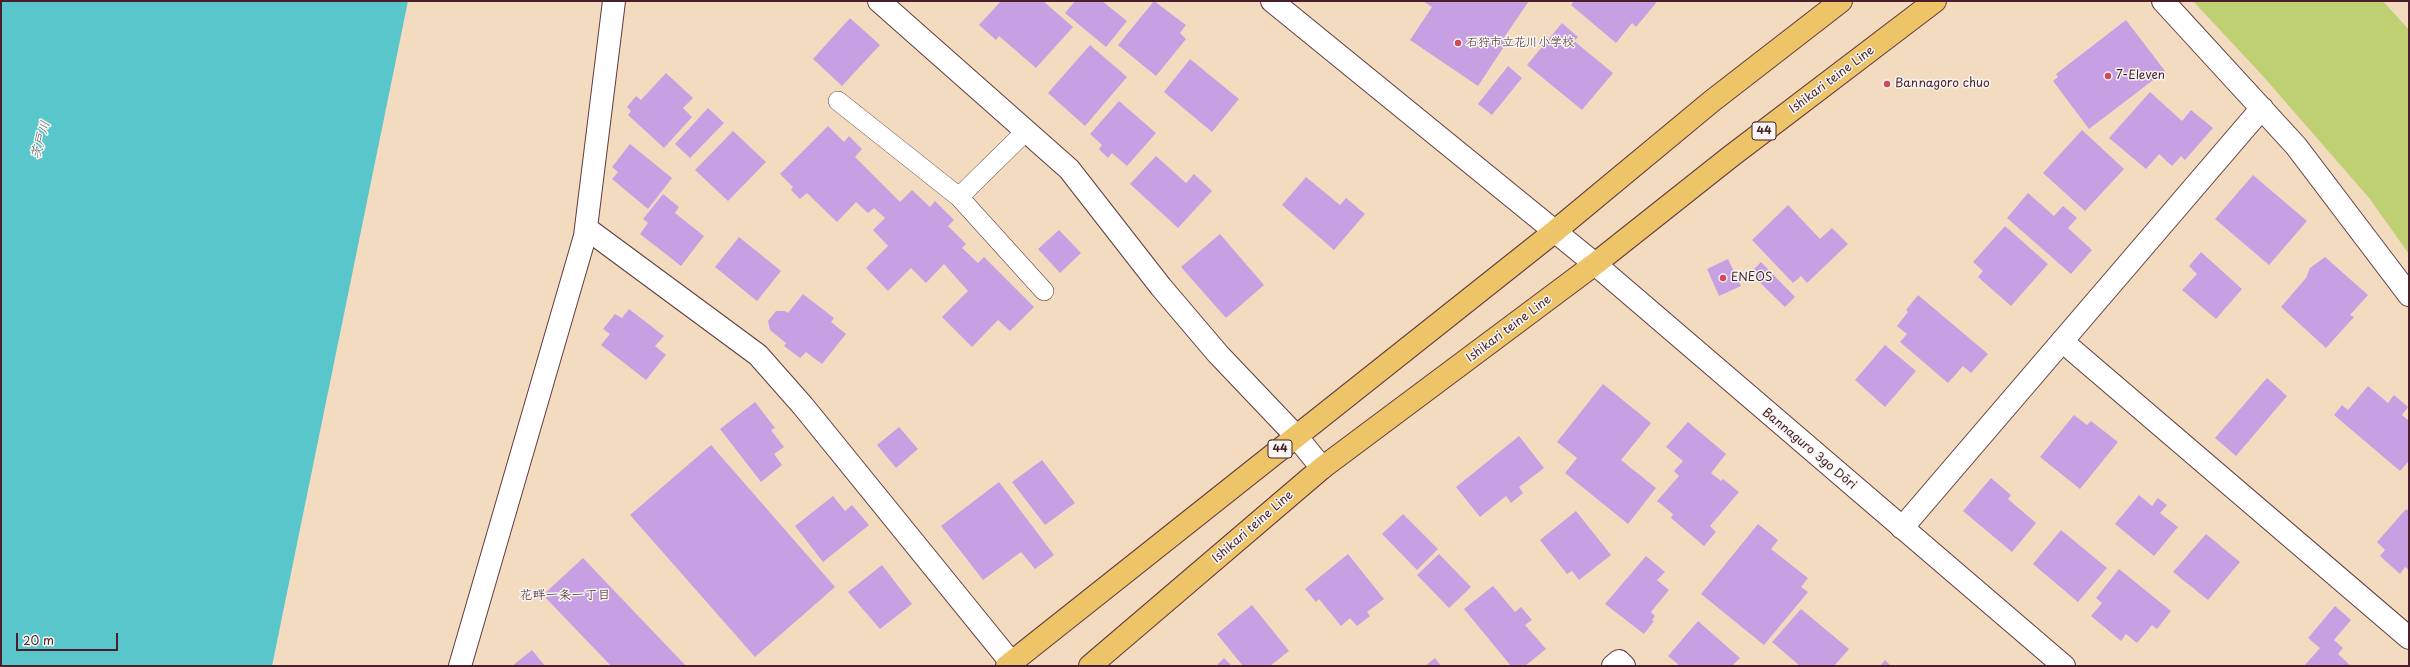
<!DOCTYPE html>
<meta charset="utf-8">
<style>
body{margin:0}
#map{position:relative;width:2410px;height:667px;overflow:hidden;background:#f3dbbf;font-family:"Playpen Sans",sans-serif}
canvas{display:block}
.frame{position:absolute;inset:0;border:2px solid #4a1f2b;pointer-events:none}
.scale{position:absolute;left:16px;top:633px;width:102px;height:18px;box-sizing:border-box;border:2px solid #4a1f2b;border-top:0;padding-left:5px;font-size:12px;line-height:14px;white-space:nowrap;color:#4a1f2b;-webkit-text-stroke:3px #f6f6f2;paint-order:stroke}
</style>
<div id="map">
<canvas width="2410" height="667"></canvas>
<div class="frame"></div>
<div class="scale">20 m</div>
</div>
<script>
const g = document.querySelector('canvas').getContext('2d');
g.lineJoin = 'round';
function fill(path, color) {
  g.fillStyle = color;
  g.fill(path, 'evenodd');
}
function shape(rows) {
  const path = new Path2D();
  for (const r of rows) {
    path.moveTo(r[0], r[1]);
    for (let i = 2; i < r.length; i += 2) path.lineTo(r[i], r[i + 1]);
  }
  return path;
}
function trace(path, color, width, dash) {
  g.strokeStyle = color;
  g.lineWidth = width;
  g.lineCap = dash ? 'butt' : 'round';
  g.setLineDash(dash || []);
  g.stroke(path);
}
function drawText(font, color, halo, rows, align = 'center') {
  g.font = font + ' "Playpen Sans","Klee One",sans-serif';
  g.lineWidth = 3;
  g.setLineDash([]);
  g.textBaseline = 'middle';
  g.strokeStyle = halo;
  g.fillStyle = color;
  for (const [text, x, y, turn = 0] of rows) {
    g.save();
    g.translate(x, y);
    g.rotate((+turn || 0) * Math.PI / 180);
    g.textAlign = isNaN(turn) ? turn : align;
    if (halo) g.strokeText(text, 0, 0);
    g.fillText(text, 0, 0);
    g.restore();
  }
}
fill(shape([
 [2193,1,2383,1,2409,30,2409,254,2370,199,2262,75]
]), '#bfd072');
fill(shape([
 [1,1,408,1,272,666,1,666]
]), '#59c6cc');
fill(shape([
 [1001,1,1043,1,1073,27,1036,68,999,36,996,40,979,25],
 [1075,1,1102,1,1127,21,1106,47,1065,13],
 [1154,1,1186,25,1180,33,1186,39,1156,76,1118,45],
 [1423,1,1529,1,1503,39,1507,42,1478,86,1410,40,1432,7],
 [1574,1,1655,1,1656,3,1636,27,1632,23,1616,43,1571,5],
 [850,18,880,45,842,86,813,59],
 [2126,20,2165,71,2089,129,2053,81,2058,77,2056,74],
 [1562,23,1578,37,1574,41,1613,73,1582,110,1527,65],
 [1090,45,1127,77,1085,126,1048,93],
 [1190,59,1239,99,1212,132,1164,92],
 [1508,66,1522,78,1492,115,1478,104],
 [666,73,693,98,683,108,692,117,664,148,628,115,631,111,627,107,636,96,641,100],
 [2150,92,2182,121,2191,110,2213,128,2185,160,2181,156,2172,166,2159,154,2146,169,2109,138],
 [1119,101,1156,133,1127,166,1112,153,1108,158,1099,149,1102,145,1090,134],
 [708,108,724,123,690,158,675,144],
 [828,126,844,142,849,136,862,149,855,157,900,202,912,190,930,207,935,201,954,220,948,226,966,244,962,248,978,263,984,257,1034,307,1010,331,998,320,972,347,942,317,968,291,944,264,926,283,911,268,888,291,866,268,888,246,873,230,885,218,874,208,868,213,856,202,837,222,807,193,800,199,791,190,793,187,780,174],
 [2082,130,2124,169,2085,211,2043,173],
 [733,131,766,162,728,201,695,170],
 [630,144,672,178,648,209,612,179,618,172,612,167],
 [1156,156,1186,183,1194,174,1212,191,1178,228,1130,184],
 [2253,175,2307,221,2269,265,2215,219],
 [1306,177,1340,205,1346,198,1365,214,1334,250,1282,205],
 [2028,193,2054,216,2063,206,2077,218,2068,228,2092,250,2071,274,2007,218],
 [663,194,679,207,675,213,704,236,681,266,640,234,648,223,643,219],
 [1788,205,1820,239,1832,228,1848,244,1807,283,1801,276,1793,283,1752,240],
 [2005,226,2048,264,2011,306,1978,277,1983,271,1973,262],
 [1059,230,1081,253,1060,273,1038,249],
 [1220,234,1264,285,1226,318,1181,267],
 [739,237,781,271,757,301,715,267],
 [2201,252,2242,289,2216,319,2182,290,2197,274,2189,266],
 [2325,257,2368,295,2350,315,2354,317,2326,348,2281,307,2306,278,2310,268],
 [1728,259,1741,286,1719,296,1707,269],
 [1761,262,1795,297,1785,307,1750,273],
 [803,294,834,318,831,322,846,334,822,364,806,352,800,358,784,346,786,343,770,330,768,321,776,311,785,311,788,313],
 [1918,295,1988,354,1971,373,1963,366,1948,383,1900,342,1907,334,1897,326,1908,312,1906,310],
 [629,309,664,336,655,346,666,355,646,380,601,345,610,334,603,329,615,314,622,318],
 [1885,345,1916,371,1885,407,1855,380],
 [2267,378,2287,396,2236,456,2215,438],
 [1603,384,1651,423,1621,460,1656,488,1628,524,1565,473,1577,458,1557,442],
 [2368,386,2388,403,2394,395,2408,407,2402,415,2409,421,2409,461,2400,471,2334,415,2342,405,2348,410],
 [755,402,775,428,771,430,784,447,774,454,782,465,761,482,720,429],
 [2074,415,2087,425,2091,421,2118,442,2080,489,2040,457],
 [1688,422,1726,454,1711,473,1721,481,1723,479,1739,492,1710,526,1716,532,1704,546,1671,518,1673,514,1657,501,1679,476,1674,471,1683,461,1666,447],
 [899,427,918,449,896,468,877,445],
 [1519,436,1544,468,1519,487,1523,493,1511,503,1506,496,1480,517,1456,487],
 [711,445,835,587,755,657,630,515],
 [1042,460,1075,503,1045,525,1012,482],
 [1991,478,2011,495,2008,499,2036,523,2012,552,1963,511],
 [999,482,1054,555,1035,569,1021,552,983,580,941,526],
 [2139,495,2152,506,2158,498,2167,505,2160,513,2178,527,2154,556,2115,524],
 [833,496,845,511,852,505,869,525,823,562,795,526],
 [2406,509,2409,511,2409,570,2405,567,2400,574,2380,556,2385,550,2377,542],
 [1576,511,1611,555,1579,580,1572,571,1567,574,1540,540],
 [1403,514,1438,549,1417,570,1382,534],
 [1758,524,1778,540,1771,549,1808,578,1801,587,1808,592,1764,645,1701,594],
 [2061,530,2107,568,2078,602,2033,564],
 [2206,534,2240,562,2208,600,2173,572],
 [1348,554,1384,599,1367,612,1370,616,1357,626,1350,618,1341,626,1319,599,1316,602,1305,589],
 [1439,554,1471,587,1449,608,1417,575],
 [1646,556,1665,572,1657,580,1669,590,1651,612,1655,616,1652,620,1654,621,1644,634,1605,604],
 [583,558,686,666,611,666,543,595],
 [882,565,912,604,880,629,848,592],
 [2119,569,2171,611,2157,629,2152,625,2137,643,2126,634,2121,641,2091,616,2102,603,2096,598],
 [1493,586,1515,612,1521,607,1532,620,1525,625,1546,649,1525,666,1511,666,1464,609],
 [1252,605,1289,651,1270,666,1243,666,1217,634],
 [2335,606,2351,620,2334,640,2343,648,2338,654,2351,666,2304,666,2320,648,2308,638],
 [1801,609,1849,649,1834,666,1800,666,1772,642],
 [1698,621,1740,658,1732,666,1680,666,1668,656],
 [532,650,545,666,512,666],
 [1224,658,1232,666,1216,666],
 [1435,658,1441,666,1425,666],
 [1885,660,1891,666,1880,666]
]), '#c7a0e4');
const service = shape([
 [838,101,959,197,1044,291],
 [959,197,1026,131]
]);
const minor = shape([
 [879,1,1069,169,1161,287,1218,354,1296,436,1322,468],
 [2163,1,2296,146,2409,295],
 [586,228,758,355,803,406,1014,666],
 [2062,341,2409,638],
 [1902,528,2262,108],
 [460,666,585,236,614,1],
 [1613,666,1619,661,1624,666]
]);
const tertiary = shape([
 [1272,1,1595,264,2064,666]
]);
const primary = shape([
 [1007,666,1554,232,1712,101,1841,1],
 [1090,666,1322,468,1595,264,1730,157,1935,1]
]);
trace(service, '#633b41', 20);
trace(minor, '#633b41', 24);
trace(tertiary, '#633b41', 24);
trace(primary, '#633b41', 24);
trace(service, '#fff', 19);
trace(minor, '#fff', 22);
trace(tertiary, '#fff', 22);
trace(primary, '#eec469', 22);
for (const [x, y, r, color] of [
 [1458,43,4,"#d1495b"],
 [2108,76,4,"#d1495b"],
 [1887,84,4,"#d1495b"],
 [1723,278,4,"#d1495b"]
]) {
  const dot = new Path2D();
  dot.arc(x, y, r, 0, 2 * Math.PI);
  g.fillStyle = color;
  g.fill(dot);
  trace(dot, '#f6f6f2', 1.5);
}
for (const [x, y, w] of [
 [1764,131,24],
 [1280,449,24]
]) {
  const box = new Path2D();
  box.roundRect(x - w / 2, y - 9, w, 18, 3);
  g.fillStyle = '#f6f6f2';
  g.fill(box);
  trace(box, '#4a1f2b', 1);
}
drawText('bold 11px', '#4a1f2b', null, [
 ["44",1764,131],
 ["44",1280,449]
]);
drawText('12px', '#4a1f2b', '#f6f6f2', [
 ["石狩市立花川小学校",1466,43],
 ["7-Eleven",2116,76],
 ["Bannagoro chuo",1895,84],
 ["ENEOS",1731,278]
], 'left');
drawText('12px', '#4a1f2b', '#f6f6f2', [
 ["Ishikari teine Line",1832,80,-37],
 ["Ishikari teine Line",1509,329,-37],
 ["Bannaguro 3go Dōri",1809,449,40],
 ["Ishikari teine Line",1253,527,-41]
]);
drawText('italic 13px', '#4f5963', '#f6f6f2', [
 ["茨戸川",41,140,-74]
]);
drawText('13px', '#4a1f2b', '#f6f6f2', [
 ["花畔一条一丁目",565,595]
]);
</script>
